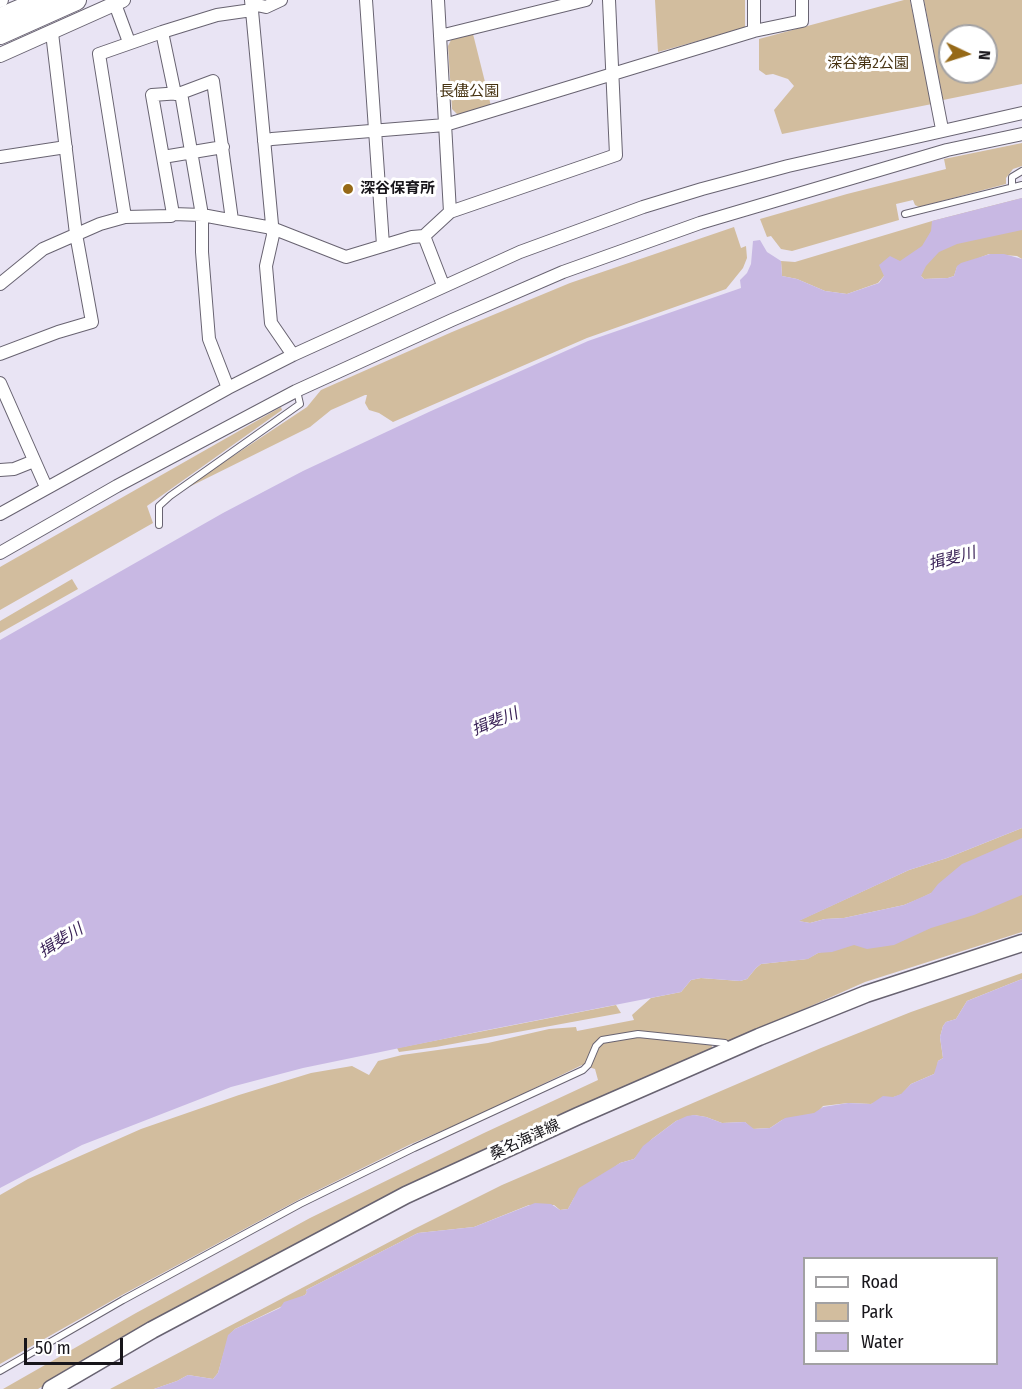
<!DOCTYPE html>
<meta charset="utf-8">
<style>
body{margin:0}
#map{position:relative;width:1022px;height:1389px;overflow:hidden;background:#e9e4f4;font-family:"Fira Sans Condensed",sans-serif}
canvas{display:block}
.legend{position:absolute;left:803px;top:1257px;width:195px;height:108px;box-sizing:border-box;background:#fff;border:2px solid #a2a1a3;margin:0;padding:8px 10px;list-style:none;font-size:18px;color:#17151a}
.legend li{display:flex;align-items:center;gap:12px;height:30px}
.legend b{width:30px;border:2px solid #a2a1a3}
.north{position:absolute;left:938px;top:24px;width:60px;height:60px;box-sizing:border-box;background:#fff;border:2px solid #a2a1a3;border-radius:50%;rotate:94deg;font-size:16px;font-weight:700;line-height:24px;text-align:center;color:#17151a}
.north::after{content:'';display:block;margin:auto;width:21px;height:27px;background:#966917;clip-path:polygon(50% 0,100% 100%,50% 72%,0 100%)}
.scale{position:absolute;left:24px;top:1338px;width:99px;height:27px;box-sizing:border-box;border:3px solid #17151a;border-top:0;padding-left:8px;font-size:18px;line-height:21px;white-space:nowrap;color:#17151a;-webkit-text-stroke:4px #fff;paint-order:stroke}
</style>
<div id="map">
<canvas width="1022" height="1389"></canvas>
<ul class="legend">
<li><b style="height:8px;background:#fff"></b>Road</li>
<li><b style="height:16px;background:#d2bd9e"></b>Park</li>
<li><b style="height:16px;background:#c8b8e3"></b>Water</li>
</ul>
<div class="north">N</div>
<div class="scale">50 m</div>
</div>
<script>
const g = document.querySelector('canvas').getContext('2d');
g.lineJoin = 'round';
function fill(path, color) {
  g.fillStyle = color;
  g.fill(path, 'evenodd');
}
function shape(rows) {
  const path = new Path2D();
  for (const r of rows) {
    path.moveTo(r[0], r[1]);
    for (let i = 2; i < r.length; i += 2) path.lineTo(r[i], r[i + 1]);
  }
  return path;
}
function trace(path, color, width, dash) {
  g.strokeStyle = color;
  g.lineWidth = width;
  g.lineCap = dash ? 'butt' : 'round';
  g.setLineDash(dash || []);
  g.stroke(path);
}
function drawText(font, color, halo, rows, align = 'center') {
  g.font = font + ' "Fira Sans Condensed","Noto Sans JP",sans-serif';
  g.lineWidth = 6;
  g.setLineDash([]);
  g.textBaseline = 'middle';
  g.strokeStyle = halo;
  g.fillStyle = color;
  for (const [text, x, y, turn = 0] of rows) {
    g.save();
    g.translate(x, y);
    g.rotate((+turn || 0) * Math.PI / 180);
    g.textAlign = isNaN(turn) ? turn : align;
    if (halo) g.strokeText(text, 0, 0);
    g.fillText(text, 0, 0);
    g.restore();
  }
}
fill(shape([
 [655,0,745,0,745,28,658,52],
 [904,0,910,0,932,104,782,134,774,110,794,86,788,79,773,74,766,75,759,70,759,39],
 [924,0,1022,0,1022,84,943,100],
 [950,36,986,36,986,72,950,72],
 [473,34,491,106,459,116,452,109,448,46,452,38],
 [1022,143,1022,166,1013,169,1010,173,1006,178,1006,184,919,207,915,205,913,200,896,204,899,220,792,251,781,249,771,236,767,237,760,219,847,194,946,169,944,159],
 [1022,198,1022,259,1017,256,989,254,957,267,954,276,948,278,924,279,921,276,884,276,878,283,847,294,825,291,797,279,782,276,781,261,795,262,932,221],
 [734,227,741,248,746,246,747,258,743,268,726,289,587,338,393,422,379,413,369,410,365,403,367,395,365,395,331,410,310,427,179,492,307,407,321,390,452,332,570,283],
 [281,407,282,410,147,506,153,523,0,610,0,567],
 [72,579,78,589,0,633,0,621],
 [1022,828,1022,850,921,898,904,905,844,918,825,919,810,923,798,921,909,870,947,858],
 [1022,890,1022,932,865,982,732,1041,721,1039,713,1042,711,1050,148,1326,38,1389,3,1389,136,1313,310,1218,484,1133,598,1080,595,1069,582,1065,479,1115,411,1144,300,1199,122,1295,0,1364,0,1195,28,1179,141,1129,239,1095,311,1073,352,1066,369,1075,378,1061,402,1055,488,1043,549,1029,576,1027,577,1031,634,1020,632,1015,651,998,681,992,691,980,701,978,740,981,747,979,756,968,761,964,807,959,818,953],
 [1022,973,1022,979,967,1001,956,1019,946,1022,943,1026,940,1037,943,1058,938,1061,937,1070,934,1074,911,1084,902,1094,897,1096,871,1104,848,1103,823,1106,817,1113,782,1120,770,1128,752,1129,745,1122,722,1123,706,1117,694,1115,676,1121,652,1139,634,1159,620,1163,574,1198,568,1209,560,1210,554,1205,529,1205,474,1227,418,1233,306,1290,307,1292,305,1295,235,1329,229,1335,218,1373,213,1379,188,1375,177,1381,154,1389,110,1389,414,1229,502,1185,821,1048,911,1012],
 [616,1005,621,1013,436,1047,399,1052,397,1048]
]), '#d2bd9e');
fill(shape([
 [1022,198,1022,230,957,244,939,252,926,266,921,276,924,279,948,278,954,276,957,266,961,263,990,254,1004,254,1022,259,1022,828,947,858,909,870,799,921,810,923,825,919,844,918,904,905,931,893,938,884,962,864,1022,838,1022,895,974,915,931,928,894,945,867,949,854,945,832,952,818,953,808,959,761,964,756,968,747,979,740,981,701,978,691,980,681,992,482,1031,303,1068,231,1087,82,1145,0,1188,0,640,223,513,303,471,431,411,588,341,741,288,740,280,747,273,751,264,753,241,760,240,767,252,781,261,782,276,797,279,825,291,847,294,879,283,884,276,879,265,890,256,900,261,922,246,931,231,932,221],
 [1022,979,1022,1389,154,1389,177,1381,188,1375,213,1379,218,1373,228,1335,235,1329,280,1308,284,1302,305,1295,307,1292,306,1290,418,1233,474,1227,535,1203,551,1204,560,1210,568,1209,579,1188,620,1163,634,1159,643,1146,652,1139,676,1121,687,1116,694,1115,706,1117,722,1123,745,1122,754,1129,770,1128,785,1118,814,1113,823,1107,848,1103,871,1104,883,1096,893,1097,901,1094,911,1084,934,1074,938,1061,943,1058,940,1037,943,1026,946,1022,956,1019,967,1001],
 [804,1258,996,1258,996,1364,804,1364]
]), '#c8b8e3');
const service = shape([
 [1012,187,1012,177,1022,171],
 [905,214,1022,185],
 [159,525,159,506,170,496,300,404,297,391],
 [0,1371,123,1300,300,1204,414,1148,583,1070,588,1065,596,1046,602,1040,638,1034,725,1043,728,1050]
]);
const minor = shape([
 [251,0,273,235,266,266,271,323,293,355],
 [366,0,383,245],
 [754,0,754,31],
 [917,0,942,129],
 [115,4,129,42],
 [252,4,266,7,281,0],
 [162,32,175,94],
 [440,36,586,0],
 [181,93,202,215,202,252,209,339,228,388],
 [264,141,272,139,445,125,754,31,802,21,802,0],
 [0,157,66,147],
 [163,157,223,147],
 [450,212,616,155,609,0],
 [173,214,152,95,181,93,213,81,232,220],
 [125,217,99,54,162,32,217,15,252,10],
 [424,236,443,285],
 [0,284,43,249,100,224,125,217,171,216,173,214,202,215,272,228,346,257,412,237,424,236,450,212,438,0],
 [0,354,58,332,92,322,76,234,52,33],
 [0,383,46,487],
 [0,470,14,469,34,461],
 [0,514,228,388,293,355,520,252,643,207,702,189,788,166,1022,113],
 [0,553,117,486,296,391,452,320,563,272,700,223,947,150,1022,134]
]);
const tertiary = shape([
 [0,0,1,0],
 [0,55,123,0]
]);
const secondary = shape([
 [51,1389,152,1330,406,1195,578,1116,759,1037,866,994,1022,943]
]);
const trunk = shape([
 [0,18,43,0],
 [0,34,76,0]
]);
trace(service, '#686371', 8);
trace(minor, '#686371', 14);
trace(tertiary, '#686371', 16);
trace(secondary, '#686371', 19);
trace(trunk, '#686371', 22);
trace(service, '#fff', 6);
trace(minor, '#fff', 12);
trace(tertiary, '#fff', 14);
trace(secondary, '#fff', 16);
trace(trunk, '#fff', 20);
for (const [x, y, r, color] of [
 [348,189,6,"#966917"]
]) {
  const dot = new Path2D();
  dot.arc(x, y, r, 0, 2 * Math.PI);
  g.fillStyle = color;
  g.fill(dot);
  trace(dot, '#fff', 2);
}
drawText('15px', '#473312', '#fff', [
 ["深谷第2公園",868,64],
 ["長儘公園",469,92]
]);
drawText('bold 15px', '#17151a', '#fff', [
 ["深谷保育所",360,189]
], 'left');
drawText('15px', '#17151a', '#fff', [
 ["桑名海津線",525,1140,-25]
]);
drawText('italic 16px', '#3b2358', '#fff', [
 ["揖斐川",952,559,-15],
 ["揖斐川",495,722,-22],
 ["揖斐川",61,941,-32]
]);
</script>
